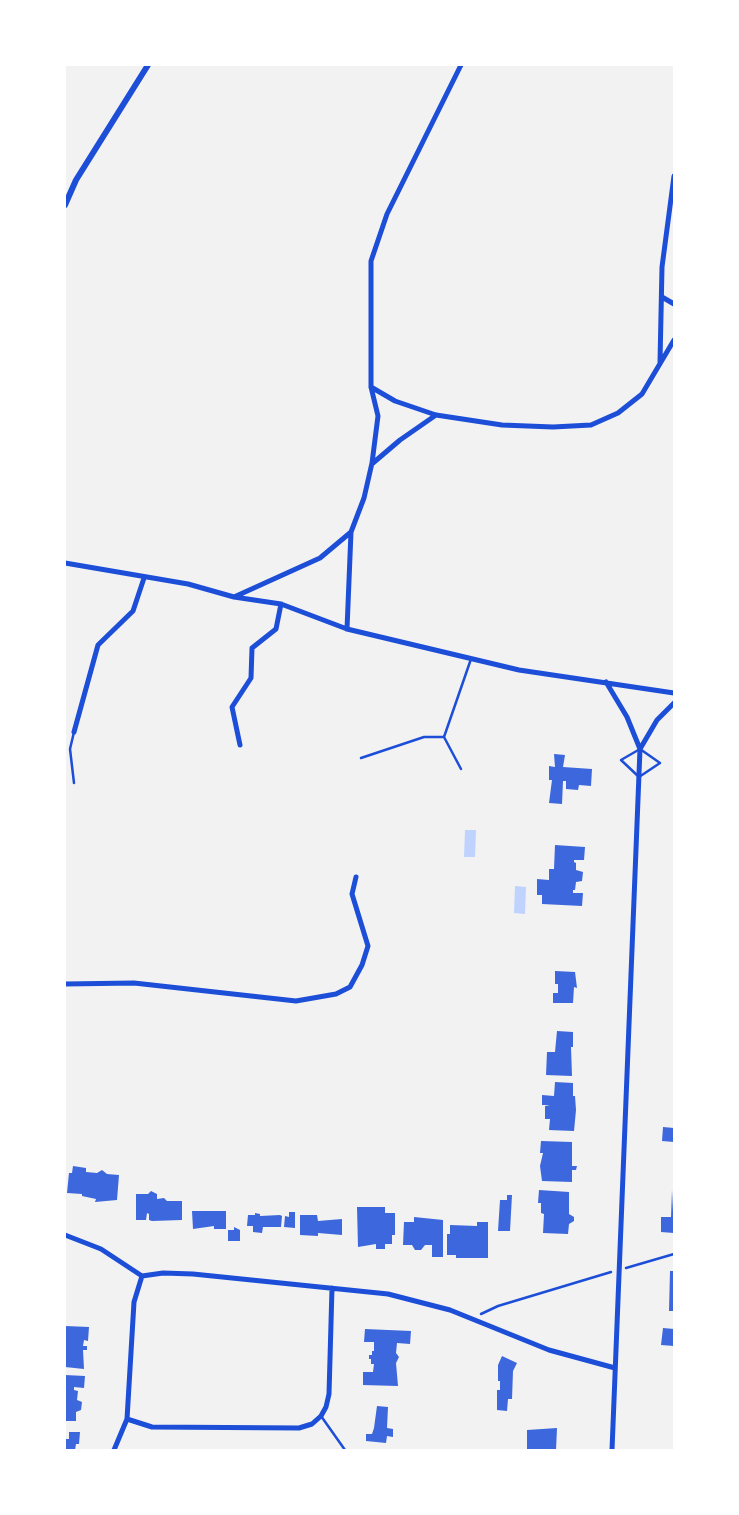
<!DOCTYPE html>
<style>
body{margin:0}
#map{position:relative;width:739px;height:1515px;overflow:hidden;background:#f2f2f2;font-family:"Crimson Pro",serif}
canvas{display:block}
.frame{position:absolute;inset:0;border:66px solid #fff;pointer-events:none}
</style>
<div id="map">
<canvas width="739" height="1515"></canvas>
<div class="frame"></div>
</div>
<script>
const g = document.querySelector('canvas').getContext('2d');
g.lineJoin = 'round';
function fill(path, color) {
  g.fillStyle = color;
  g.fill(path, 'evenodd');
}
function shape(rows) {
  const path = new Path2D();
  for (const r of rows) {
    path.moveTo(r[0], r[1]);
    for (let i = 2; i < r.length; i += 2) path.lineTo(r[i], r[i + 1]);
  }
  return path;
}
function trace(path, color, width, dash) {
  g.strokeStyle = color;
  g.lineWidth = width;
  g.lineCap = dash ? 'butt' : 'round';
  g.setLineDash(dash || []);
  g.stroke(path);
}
fill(shape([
 [465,830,476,830,475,857,464,857],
 [515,886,526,887,525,914,514,913]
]), '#bfd3fe');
fill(shape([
 [554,754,565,755,563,767,592,769,591,786,579,785,578,790,566,789,566,781,563,781,562,804,549,803,552,780,549,780,549,766,555,767],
 [555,845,585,847,584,860,574,860,574,862,576,863,576,870,583,872,582,881,576,882,575,890,573,890,573,893,583,893,582,906,542,904,542,895,537,895,537,879,549,880,549,869,554,869],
 [555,971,575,972,577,988,574,987,573,1003,553,1003,553,993,558,993,558,984,555,984],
 [557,1031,573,1032,573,1047,571,1047,572,1076,546,1075,547,1052,555,1052],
 [555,1082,573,1083,573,1096,575,1096,576,1110,574,1131,549,1130,550,1119,545,1119,545,1106,550,1105,542,1105,542,1095,554,1096],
 [663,1127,674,1128,674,1142,662,1141],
 [541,1141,572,1142,572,1166,577,1166,576,1170,572,1170,572,1182,542,1181,540,1166,543,1153,540,1153],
 [73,1166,86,1168,86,1172,97,1173,102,1170,107,1174,119,1175,117,1200,95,1202,96,1199,82,1196,82,1194,67,1193,69,1173,72,1173],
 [539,1190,569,1192,569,1214,574,1217,574,1221,569,1224,568,1234,543,1233,544,1214,541,1213,541,1203,538,1203],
 [672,1190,674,1233,661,1232,661,1217,671,1217],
 [151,1191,157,1194,157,1199,164,1198,167,1201,182,1201,182,1220,152,1221,149,1220,149,1214,147,1213,146,1220,136,1220,136,1194,148,1194],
 [507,1195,512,1195,510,1231,498,1231,500,1200,507,1200],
 [357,1207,385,1207,385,1213,395,1213,395,1235,392,1235,392,1244,385,1244,385,1249,376,1249,376,1244,358,1247],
 [192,1211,226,1211,226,1229,214,1229,214,1226,193,1229],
 [289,1212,295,1212,295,1228,284,1227,285,1216,289,1217],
 [255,1213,260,1214,260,1216,280,1215,282,1216,281,1227,263,1227,262,1233,253,1232,253,1226,247,1226,248,1215,255,1215],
 [300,1215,317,1215,318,1221,342,1219,342,1235,318,1233,318,1236,300,1235],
 [414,1217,443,1220,443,1257,432,1257,432,1245,425,1245,421,1250,415,1250,412,1245,403,1245,404,1222,414,1222],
 [477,1222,488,1222,488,1258,456,1258,456,1255,447,1255,447,1234,450,1234,450,1225,477,1226],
 [234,1227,240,1230,240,1241,228,1241,228,1230,234,1230],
 [670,1271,674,1271,674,1311,669,1311],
 [65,1326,89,1327,88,1341,84,1340,83,1346,87,1346,87,1350,83,1350,84,1369,65,1367],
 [663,1328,674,1329,674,1346,661,1345],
 [365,1329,411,1331,410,1344,397,1343,396,1353,399,1357,396,1363,398,1386,363,1385,363,1372,373,1372,374,1364,371,1364,371,1359,369,1359,369,1355,372,1355,372,1351,374,1351,374,1342,364,1342],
 [502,1356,517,1363,513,1371,512,1399,508,1399,507,1411,497,1410,497,1390,500,1390,500,1381,498,1381,498,1365],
 [65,1375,85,1376,84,1388,74,1387,74,1390,78,1391,77,1400,82,1402,81,1410,76,1412,76,1421,65,1421],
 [377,1406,388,1407,387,1428,393,1429,393,1437,387,1436,386,1443,366,1441,366,1434,372,1434,374,1428],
 [557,1428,556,1450,527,1450,527,1430],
 [69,1432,80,1432,79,1444,76,1444,75,1450,65,1450,65,1439,69,1439]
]), '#3d67dc');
trace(shape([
 [640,749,660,763,639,777,621,760,640,749],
 [626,1268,674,1254],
 [481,1314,498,1306,611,1272]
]), '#1d4ed8', 2.5);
trace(shape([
 [361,758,424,737,443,737],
 [461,769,444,737,471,659],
 [74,783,70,749,74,732],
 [321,1416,345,1450]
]), '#1d4ed8', 2.5);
trace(shape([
 [662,297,674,304],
 [660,362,662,267,674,176],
 [371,387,395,401,436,415,502,425,553,427,591,425,618,413,642,394,674,340],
 [373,463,400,440,436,415],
 [65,563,188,584,234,597,281,604,347,629,519,670,674,693],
 [234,597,320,558,351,532,364,498,372,463,378,416,371,387,371,261,387,214,461,65],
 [347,629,351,532],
 [606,682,627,717,640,749,612,1450],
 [74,732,98,645,133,611,144,578],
 [240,745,232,707,251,678,252,648,276,629,281,604],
 [640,749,657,720,674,703],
 [65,984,134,983,296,1001,336,994,350,987,362,965,368,946,352,894,356,877],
 [65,1235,101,1249,142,1276,163,1273,193,1274,388,1294,450,1310,549,1350,615,1368],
 [127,1419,134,1302,142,1276],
 [114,1450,127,1419,152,1427,299,1428,312,1424,321,1416,326,1407,329,1394,332,1288]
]), '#1d4ed8', 5);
trace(shape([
 [65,205,76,180,148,65]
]), '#1d4ed8', 6);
</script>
